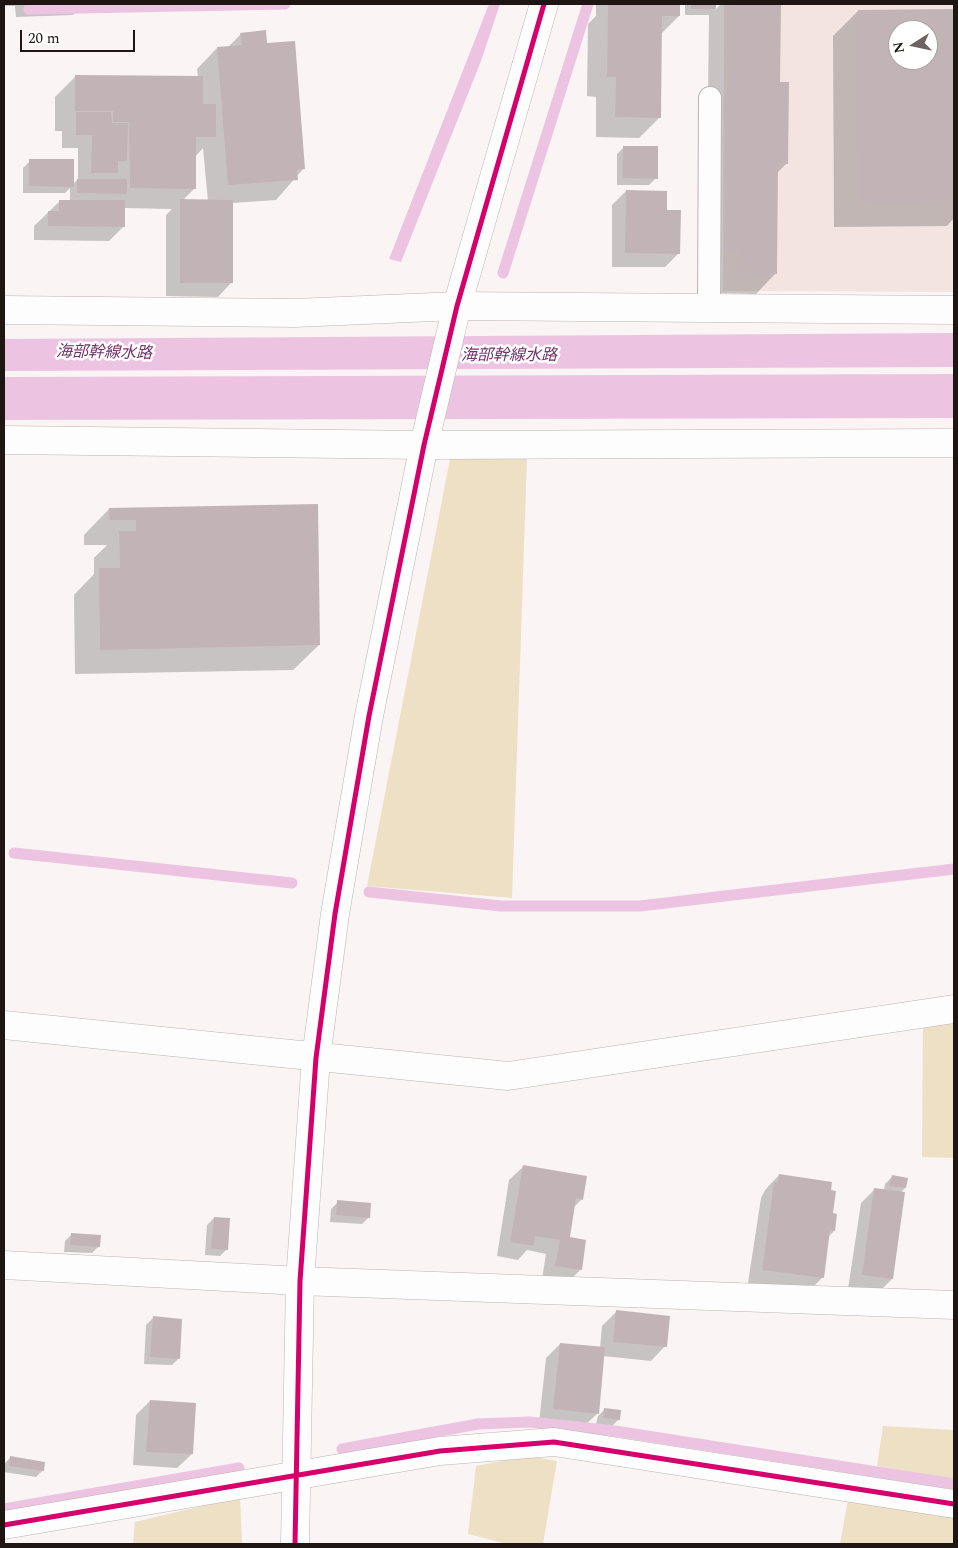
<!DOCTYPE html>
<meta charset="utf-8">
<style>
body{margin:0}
#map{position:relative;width:958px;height:1548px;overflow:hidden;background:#faf4f4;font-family:Spectral,serif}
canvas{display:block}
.frame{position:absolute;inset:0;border:5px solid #1f1614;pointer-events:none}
.north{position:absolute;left:888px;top:20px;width:50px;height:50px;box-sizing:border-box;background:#fff;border:1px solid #a5a2a1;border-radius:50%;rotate:260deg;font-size:14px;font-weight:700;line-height:20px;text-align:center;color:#1f1614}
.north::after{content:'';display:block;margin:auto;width:18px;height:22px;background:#6c6462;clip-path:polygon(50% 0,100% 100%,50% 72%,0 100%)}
.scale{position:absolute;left:20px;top:30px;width:115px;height:22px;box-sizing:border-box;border:2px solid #1f1614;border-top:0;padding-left:6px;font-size:15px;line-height:18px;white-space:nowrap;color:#1f1614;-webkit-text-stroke:4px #fff;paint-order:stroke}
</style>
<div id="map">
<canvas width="958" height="1548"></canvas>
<div class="frame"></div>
<div class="north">N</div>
<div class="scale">20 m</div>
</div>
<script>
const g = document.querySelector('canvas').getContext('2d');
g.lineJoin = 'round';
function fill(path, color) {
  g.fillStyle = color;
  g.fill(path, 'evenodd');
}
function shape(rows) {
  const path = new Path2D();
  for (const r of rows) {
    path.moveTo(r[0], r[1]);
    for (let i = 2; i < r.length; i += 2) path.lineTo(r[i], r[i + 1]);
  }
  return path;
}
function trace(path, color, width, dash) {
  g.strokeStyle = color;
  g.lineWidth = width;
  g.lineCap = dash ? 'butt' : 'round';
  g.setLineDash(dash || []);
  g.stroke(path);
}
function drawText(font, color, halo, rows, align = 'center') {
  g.font = font + ' Spectral,"Noto Sans JP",serif';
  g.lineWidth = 5;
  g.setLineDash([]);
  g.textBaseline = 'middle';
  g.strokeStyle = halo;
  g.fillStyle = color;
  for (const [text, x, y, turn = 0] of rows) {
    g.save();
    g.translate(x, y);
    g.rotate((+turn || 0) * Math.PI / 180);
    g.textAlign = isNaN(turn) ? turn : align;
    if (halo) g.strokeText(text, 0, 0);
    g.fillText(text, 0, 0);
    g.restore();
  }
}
fill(shape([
 [724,4,954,4,954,292,723,291],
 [898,30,928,30,928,60,898,60]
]), '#f3e4e2');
fill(shape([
 [451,454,527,458,512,898,367,886],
 [954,1023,954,1158,922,1157,923,1028],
 [883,1426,954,1430,954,1480,877,1466],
 [528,1456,557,1461,543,1544,507,1544,468,1534,476,1466],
 [240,1497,242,1544,133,1544,135,1522],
 [848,1500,954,1516,954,1544,840,1544]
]), '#ede0c4');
fill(shape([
 [489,4,500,4,481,61,401,262,389,259],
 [954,333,954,367,4,371,4,339],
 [954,374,954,418,4,420,4,377]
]), '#ecc4e2');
fill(shape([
 [4,4,84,4,73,15,16,17,15,6,4,6],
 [596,4,679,4,679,16,661,34,660,117,639,138,596,137,596,97,587,96,588,24,596,16],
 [685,4,715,4,715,10,721,4,779,4,778,83,787,163,777,173,776,273,756,294,718,293,706,270,709,15,685,15],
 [954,10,954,218,947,226,834,227,833,36,858,11],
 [898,30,928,30,928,60,898,60],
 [241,34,266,44,304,168,276,200,232,203,232,282,218,297,166,296,166,215,172,209,124,208,123,227,109,241,34,240,34,226,60,201,70,201,70,188,65,193,23,193,23,168,30,161,72,185,78,179,78,148,62,148,62,131,55,131,55,97,76,76,198,77,197,69,217,48,227,48],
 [203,148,208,201,182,201,194,189,195,157],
 [624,147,656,178,649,185,617,185,617,154],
 [626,191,666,211,679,253,665,267,612,267,612,205],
 [317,505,319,645,293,670,75,674,74,595,94,574,94,558,107,545,84,545,84,535,109,509],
 [524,1166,582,1199,573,1208,568,1238,581,1269,567,1283,542,1279,546,1254,527,1250,518,1260,497,1256,509,1180],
 [779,1175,831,1214,834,1231,828,1237,822,1278,808,1292,748,1283,761,1198,765,1190],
 [892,1177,905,1188,900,1193,892,1279,878,1293,848,1289,861,1203,875,1189,884,1190,885,1184],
 [338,1202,369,1217,362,1224,330,1222,331,1209],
 [214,1218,227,1249,220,1256,205,1255,207,1225],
 [72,1234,99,1246,92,1253,64,1252,65,1241],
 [617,1311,665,1346,651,1361,603,1356,598,1413,583,1427,539,1423,546,1358,560,1344,600,1348,602,1326],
 [153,1318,179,1358,172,1365,144,1364,146,1325],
 [150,1401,192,1454,177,1468,133,1465,136,1415],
 [605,1409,619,1419,612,1426,596,1424,598,1416],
 [10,1458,43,1470,36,1477,4,1472,4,1464]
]), '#0003');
trace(shape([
 [29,9,285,4],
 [503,273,588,4],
 [14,853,292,883],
 [369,892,501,906,640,906,954,869],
 [342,1449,478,1424,529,1422,615,1431,954,1484],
 [4,1509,239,1468]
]), '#ecc4e2', 11);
fill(shape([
 [608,4,680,4,680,16,662,16,661,118,615,117,616,77,607,77],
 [691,4,716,4,716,9,691,9],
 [729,4,781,4,780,82,789,82,788,164,778,163,777,274,738,273,739,250,726,250],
 [954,9,954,201,859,202,858,10],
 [898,30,928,30,928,60,898,60],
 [266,30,267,43,295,41,305,169,297,170,298,180,228,185,217,47,242,45,240,33],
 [75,75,203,76,203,104,216,104,216,137,196,137,196,189,130,188,129,122,113,122,113,111,75,111],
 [76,112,111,112,112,123,128,123,127,161,118,161,118,173,91,173,92,135,76,135],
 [623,146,658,146,658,179,623,178],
 [29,159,74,159,74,187,29,186],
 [77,179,127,179,127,194,77,193],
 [626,190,667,191,667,210,681,210,680,254,625,253],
 [180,199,233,200,233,283,180,283],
 [59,200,125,200,125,227,48,226,48,211,59,211],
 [318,504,320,645,100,650,99,568,120,568,119,531,136,531,136,520,109,520,109,508],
 [523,1165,587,1176,583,1200,576,1198,570,1237,586,1240,582,1270,555,1266,560,1240,535,1236,534,1246,510,1242],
 [779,1174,832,1182,831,1190,836,1191,833,1213,837,1214,835,1231,830,1230,824,1278,762,1270,774,1182,778,1183],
 [892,1175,908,1178,906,1188,889,1186],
 [874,1188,905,1192,893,1279,862,1275],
 [337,1200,371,1203,370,1218,336,1215],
 [214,1217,230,1218,228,1250,211,1249],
 [71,1233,101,1235,100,1247,70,1245],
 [616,1310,670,1316,667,1347,613,1342],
 [153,1316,182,1319,180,1359,150,1357],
 [560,1343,605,1347,599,1414,553,1409],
 [150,1400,196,1403,193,1454,146,1452],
 [604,1408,621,1410,620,1420,603,1418],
 [10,1456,45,1462,44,1471,9,1466]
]), '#c2b3b6');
const service = shape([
 [709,309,710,98]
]);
const minor = shape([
 [4,310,295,313,457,306,954,310],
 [4,440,424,445,954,443],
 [4,1025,508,1076,954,1009],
 [4,1265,300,1281,954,1305],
 [4,1525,440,1451,554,1442,954,1504]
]);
const tertiary = shape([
 [295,1544,300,1281,316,1058,335,914,369,716,424,445,457,306,544,4]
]);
trace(service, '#bbb4b3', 24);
trace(minor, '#bbb4b3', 29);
trace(tertiary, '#bbb4b3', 29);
trace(service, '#fefdfd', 22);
trace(minor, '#fefdfd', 28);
trace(tertiary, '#fefdfd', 28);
trace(shape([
 [4,1525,440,1451,554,1442,954,1504],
 [295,1544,300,1281,316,1058,335,914,369,716,424,445,457,306,544,4]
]), '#d6006c', 5);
drawText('italic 16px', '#713368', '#fff', [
 ["海部幹線水路",104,354,1],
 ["海部幹線水路",509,357]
]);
</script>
